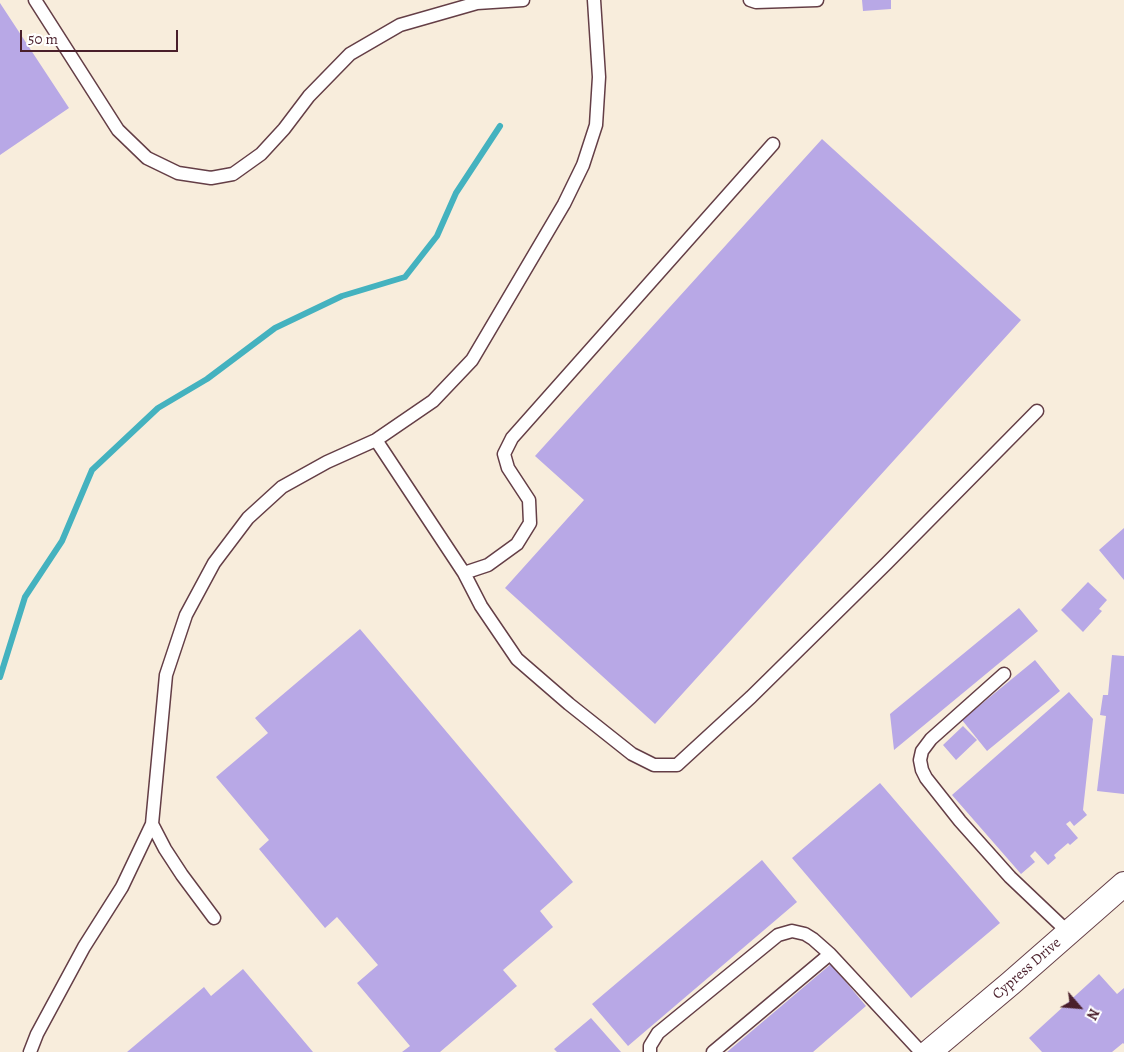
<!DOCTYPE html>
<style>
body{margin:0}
#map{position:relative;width:1124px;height:1052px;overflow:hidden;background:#f8eddc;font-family:Alegreya,serif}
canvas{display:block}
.north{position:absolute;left:1054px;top:982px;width:50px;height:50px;-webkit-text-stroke:4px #fff;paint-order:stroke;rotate:117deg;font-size:14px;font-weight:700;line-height:20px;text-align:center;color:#4a1f2b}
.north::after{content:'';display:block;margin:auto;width:18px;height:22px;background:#4a1f2b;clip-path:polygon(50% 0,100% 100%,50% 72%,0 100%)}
.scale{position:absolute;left:20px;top:30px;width:158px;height:22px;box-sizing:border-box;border:2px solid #4a1f2b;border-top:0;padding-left:6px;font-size:15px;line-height:18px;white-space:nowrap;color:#4a1f2b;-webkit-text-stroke:4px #fff;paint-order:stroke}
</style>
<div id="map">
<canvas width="1124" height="1052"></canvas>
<div class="north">N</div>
<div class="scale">50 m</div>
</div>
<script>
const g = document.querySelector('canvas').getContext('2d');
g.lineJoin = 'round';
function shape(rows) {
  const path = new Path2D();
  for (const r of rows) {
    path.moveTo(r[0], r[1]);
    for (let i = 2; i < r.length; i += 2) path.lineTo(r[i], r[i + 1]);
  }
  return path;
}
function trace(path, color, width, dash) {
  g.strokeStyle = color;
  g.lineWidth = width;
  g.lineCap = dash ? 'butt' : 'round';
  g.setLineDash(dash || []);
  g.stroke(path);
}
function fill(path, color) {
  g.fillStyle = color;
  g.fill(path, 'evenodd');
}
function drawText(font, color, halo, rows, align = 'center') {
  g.font = font + ' Alegreya,serif';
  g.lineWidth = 4;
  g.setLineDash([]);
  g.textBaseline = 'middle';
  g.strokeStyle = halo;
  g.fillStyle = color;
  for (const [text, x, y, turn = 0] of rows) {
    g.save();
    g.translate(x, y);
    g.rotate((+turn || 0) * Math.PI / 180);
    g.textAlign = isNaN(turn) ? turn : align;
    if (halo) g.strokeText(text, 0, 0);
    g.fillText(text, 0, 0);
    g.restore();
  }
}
trace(shape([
 [0,677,25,597,62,541,92,470,158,408,207,379,275,328,342,296,405,277,437,236,456,193,500,126]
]), '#44b2bf', 6);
fill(shape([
 [862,0,891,0,891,9,863,11],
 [0,3,69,108,0,155],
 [822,139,1021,320,655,724,505,588,584,500,535,456],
 [1124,528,1124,580,1099,550],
 [1088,582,1107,600,1099,609,1102,611,1083,632,1061,610],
 [1019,608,1038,631,894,750,890,714],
 [360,629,573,882,540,911,553,927,503,970,517,986,440,1052,402,1052,410,1046,357,983,378,965,337,917,325,928,259,849,269,840,216,777,268,733,255,718],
 [1112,655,1124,656,1124,794,1097,791,1106,716,1100,715,1103,695,1108,695],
 [1035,660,1060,691,987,751,962,720],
 [1069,692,1093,719,1083,810,1087,815,1074,826,1070,821,1066,824,1078,838,1070,845,1068,843,1054,855,1056,858,1048,865,1035,851,1030,856,1035,862,1021,874,952,795],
 [963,726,977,740,956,760,943,745],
 [880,783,1000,923,911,998,792,858],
 [762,860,797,902,628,1046,592,1004],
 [831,964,866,1006,813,1052,727,1052],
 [243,969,313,1052,127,1052,204,987,211,996],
 [1099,974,1117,994,1124,988,1124,1044,1123,1043,1112,1052,1042,1052,1029,1038],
 [591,1018,621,1052,557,1052,554,1049]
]), '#b8a8e6');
const service = shape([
 [35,0,118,130,147,158,178,173,211,178,233,174,261,154,284,129,309,96,350,54,400,25,477,3,523,0],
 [750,0,756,2,817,0],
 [376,440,464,573,481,606,517,659,569,704,632,754,654,765,677,765,751,697,887,563,1037,411],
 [464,573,488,565,517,544,530,523,529,500,508,468,504,454,512,438,773,144],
 [1004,674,931,739,922,751,920,760,922,770,926,778,960,821,1010,877,1069,933],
 [214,918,182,875,165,849,152,824,166,675,186,615,214,563,248,518,282,487,327,462,376,440,433,401,472,360,564,204,583,165,596,125,599,77,594,0],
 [30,1052,37,1034,84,947,122,887,152,824],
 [650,1052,650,1046,658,1033,778,935,792,931,805,934,813,939,830,954,921,1052],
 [713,1052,830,954]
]);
const minor = shape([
 [929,1052,1011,983,1124,884]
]);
trace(service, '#643e46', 15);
trace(minor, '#643e46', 26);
trace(service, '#fff', 12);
trace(minor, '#fff', 24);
drawText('15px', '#4a1f2b', '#fff', [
 ["Cypress Drive",1027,969,-41]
]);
</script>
